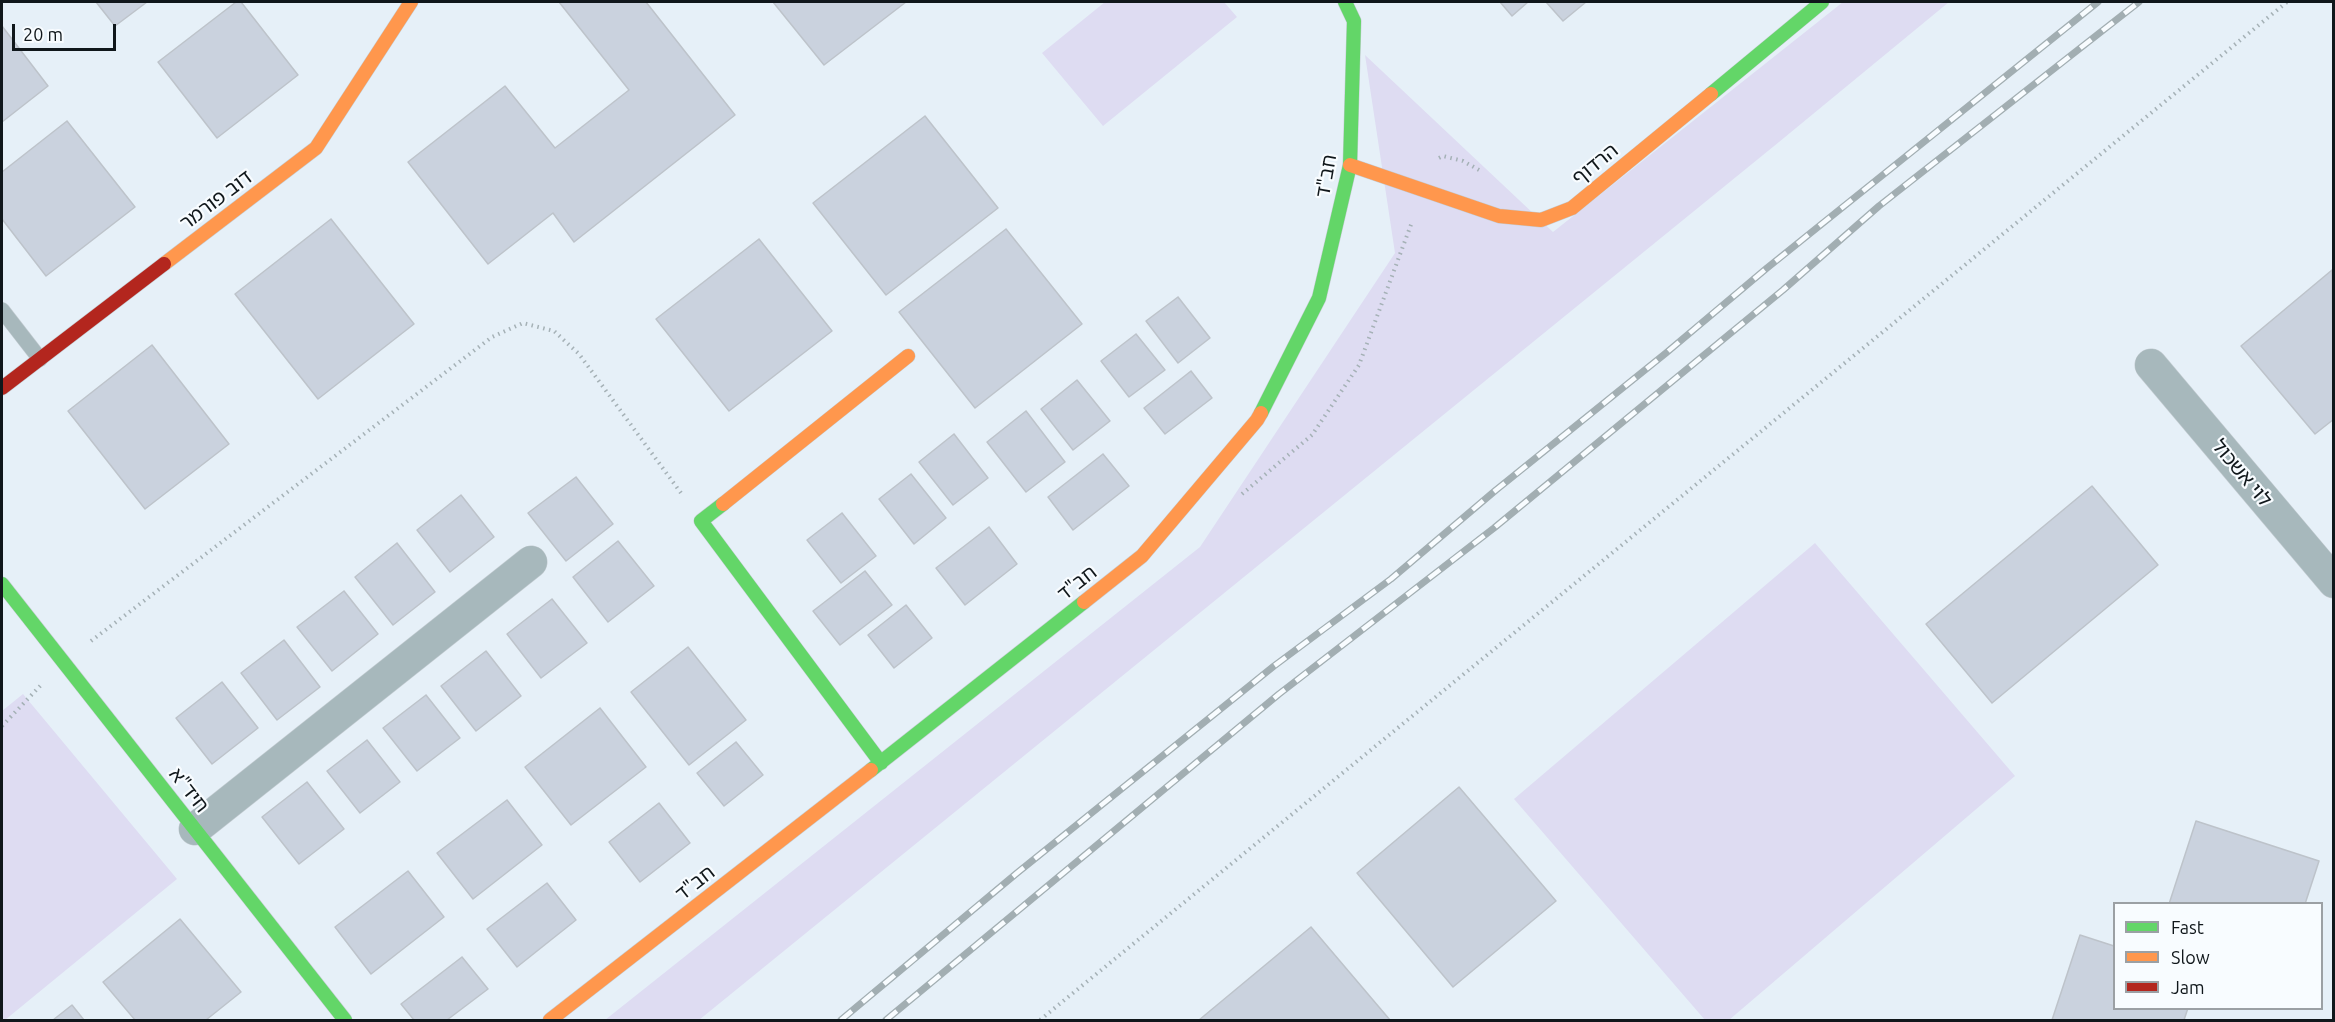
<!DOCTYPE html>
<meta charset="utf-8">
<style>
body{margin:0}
#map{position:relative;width:2335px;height:1022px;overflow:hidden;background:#e6f0f8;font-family:Ubuntu,sans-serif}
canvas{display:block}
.frame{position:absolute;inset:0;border:3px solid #10171b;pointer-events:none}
.legend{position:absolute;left:2113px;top:902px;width:210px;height:108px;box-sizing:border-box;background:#f8fcff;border:2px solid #9ba0a4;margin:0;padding:8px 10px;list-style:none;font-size:18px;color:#10171b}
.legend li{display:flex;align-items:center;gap:12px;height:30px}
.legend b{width:30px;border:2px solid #9ba0a4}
.scale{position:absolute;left:12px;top:24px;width:104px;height:27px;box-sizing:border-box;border:3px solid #10171b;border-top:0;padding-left:8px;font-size:18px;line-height:21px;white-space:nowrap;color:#10171b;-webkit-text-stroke:4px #f8fcff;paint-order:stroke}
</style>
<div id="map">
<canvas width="2335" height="1022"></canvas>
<div class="frame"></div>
<ul class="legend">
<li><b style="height:8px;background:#63d668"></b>Fast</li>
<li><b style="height:8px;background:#ff974d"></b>Slow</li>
<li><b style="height:8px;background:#b3261e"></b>Jam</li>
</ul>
<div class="scale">20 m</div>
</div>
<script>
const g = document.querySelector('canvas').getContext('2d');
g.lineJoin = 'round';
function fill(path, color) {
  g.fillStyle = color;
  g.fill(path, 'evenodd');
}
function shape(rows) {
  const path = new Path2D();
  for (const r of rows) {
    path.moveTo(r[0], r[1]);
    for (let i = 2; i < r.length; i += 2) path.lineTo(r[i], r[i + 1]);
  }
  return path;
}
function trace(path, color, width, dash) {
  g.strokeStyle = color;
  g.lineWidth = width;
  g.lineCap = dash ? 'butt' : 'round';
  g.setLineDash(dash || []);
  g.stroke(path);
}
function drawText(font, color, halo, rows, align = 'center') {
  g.font = font + ' Ubuntu,"Noto Sans Hebrew",sans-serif';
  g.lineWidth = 4.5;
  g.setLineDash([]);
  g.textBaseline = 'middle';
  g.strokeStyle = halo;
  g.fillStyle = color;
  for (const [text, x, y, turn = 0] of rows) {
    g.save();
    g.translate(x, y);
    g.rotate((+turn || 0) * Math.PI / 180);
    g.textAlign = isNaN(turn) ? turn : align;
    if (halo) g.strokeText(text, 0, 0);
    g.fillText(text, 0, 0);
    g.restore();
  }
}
fill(shape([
 [1105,2,1224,2,1237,17,1103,126,1042,53],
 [1843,2,1949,2,1779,142,699,1020,605,1020,1200,547,1395,253,1365,55,1553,232],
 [1815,543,2015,776,1729,1020,1705,1020,1514,799],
 [23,694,177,879,5,1020,2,1020,2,711]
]), '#dedcf2');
const building = shape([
 [96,2,147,2,115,26,96,2],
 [236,2,241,2,298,75,217,138,158,62,236,2],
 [559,2,646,2,735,115,574,242,553,213,488,264,408,162,505,86,555,148,629,90,559,2],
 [773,2,906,2,824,65,773,2],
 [1500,2,1528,2,1512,16,1500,2],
 [1546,2,1586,2,1563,21,1546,2],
 [2,26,48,86,2,122,2,26],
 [925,116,998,208,886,295,813,203,925,116],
 [67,121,135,207,46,276,2,219,2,172,67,121],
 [331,219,414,324,318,399,235,294,331,219],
 [1006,229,1082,324,975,408,899,312,1006,229],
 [759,239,832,331,729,411,656,319,759,239],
 [2332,270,2334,419,2315,434,2241,346,2332,270],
 [1178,297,1210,338,1178,363,1146,321,1178,297],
 [1136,334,1165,370,1129,397,1101,361,1136,334],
 [152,345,229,444,145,509,68,411,152,345],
 [1191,371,1212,398,1165,434,1144,408,1191,371],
 [1077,380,1110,421,1073,450,1041,409,1077,380],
 [1026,411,1065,462,1026,492,987,442,1026,411],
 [954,434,988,478,953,505,919,462,954,434],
 [1103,454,1129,486,1073,530,1048,497,1103,454],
 [911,474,946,518,914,544,879,499,911,474],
 [576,477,613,524,566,561,528,513,576,477],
 [2092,486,2158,565,1992,703,1926,624,2092,486],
 [461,495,494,537,450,572,417,530,461,495],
 [842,513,876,556,841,583,807,540,842,513],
 [989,527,1017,564,965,605,936,568,989,527],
 [618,541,654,586,608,622,573,577,618,541],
 [397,543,435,592,393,625,355,577,397,543],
 [865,571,892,605,840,645,813,611,865,571],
 [344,591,378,634,332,671,297,627,344,591],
 [552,599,587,643,541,678,507,634,552,599],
 [906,605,932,638,894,668,868,635,906,605],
 [284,640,320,687,277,720,241,673,284,640],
 [688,647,746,720,689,765,631,692,688,647],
 [486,651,521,696,476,731,441,686,486,651],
 [222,682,258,728,212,764,176,718,222,682],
 [426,695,460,738,417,771,383,728,426,695],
 [600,708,646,767,571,825,525,767,600,708],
 [367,740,400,782,360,813,327,771,367,740],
 [736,742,763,775,724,806,697,773,736,742],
 [307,782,344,829,299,864,262,817,307,782],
 [1459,787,1556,901,1453,987,1357,873,1459,787],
 [507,800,542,845,473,899,437,853,507,800],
 [659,803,690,843,640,882,609,842,659,803],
 [2196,821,2319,861,2305,904,2169,904,2196,821],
 [408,871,444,917,371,974,335,927,408,871],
 [547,883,576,920,517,967,487,929,547,883],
 [180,919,241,992,206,1020,135,1020,103,982,180,919],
 [1311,927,1390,1020,1199,1020,1311,927],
 [2080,935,2114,946,2114,1008,2188,1008,2184,1020,2052,1020,2080,935],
 [462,957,488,989,447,1020,414,1020,401,1004,462,957],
 [72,1005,84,1020,53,1020,72,1005]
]);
fill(building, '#cad2de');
trace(building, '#bdc3ca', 1.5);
const lane = shape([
 [2,310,40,359]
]);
const street = shape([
 [2151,365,2334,582],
 [195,829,531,562]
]);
const fast = shape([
 [1711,94,1822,2],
 [1261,413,1319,298,1350,165,1354,21,1345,2],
 [723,504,701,521,881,763],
 [2,584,345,1020],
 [871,770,1084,602]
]);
const slow = shape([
 [1350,165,1499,216,1541,220,1572,208,1711,94],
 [164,264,316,148,411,2],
 [723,504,908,356],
 [1084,602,1142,556,1257,420,1261,413],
 [550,1020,871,770]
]);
const jam = shape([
 [2,388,164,264]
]);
trace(lane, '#c5cdd3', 16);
trace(street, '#c5cdd3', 33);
trace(fast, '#c5cdd3', 15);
trace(slow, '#c5cdd3', 15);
trace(jam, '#c5cdd3', 15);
trace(shape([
 [1439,158,1443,156,1463,161,1479,170],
 [1242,494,1312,435,1359,365,1412,222],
 [91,641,492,337,523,323,554,331,579,354,681,493],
 [2,726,41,685],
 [1040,1020,2287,2]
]), '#a5b1b6', 4, [1.5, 4.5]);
trace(lane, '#a7b8bc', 15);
trace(street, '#a7b8bc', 32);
trace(fast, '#63d668', 14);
trace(slow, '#ff974d', 14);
trace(jam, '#b3261e', 14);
const rail = shape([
 [841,1020,1017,873,1274,666,1391,579,1496,490,1666,353,1767,268,2098,2],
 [886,1020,1279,694,1494,528,1783,290,1879,206,2139,2]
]);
trace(rail, '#a2aeb2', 7);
trace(rail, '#f8fcff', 4.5, [14]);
drawText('20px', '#10171b', '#f8fcff', [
 ["הרדוף",1595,164,-39],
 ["חב\"ד",1326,176,-80],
 ["דוב פורמר",216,200,-37],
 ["לוי אשכול",2242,473,50],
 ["חב\"ד",1077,583,-38],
 ["חיד\"א",189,790,52],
 ["חב\"ד",695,883,-38]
]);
</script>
